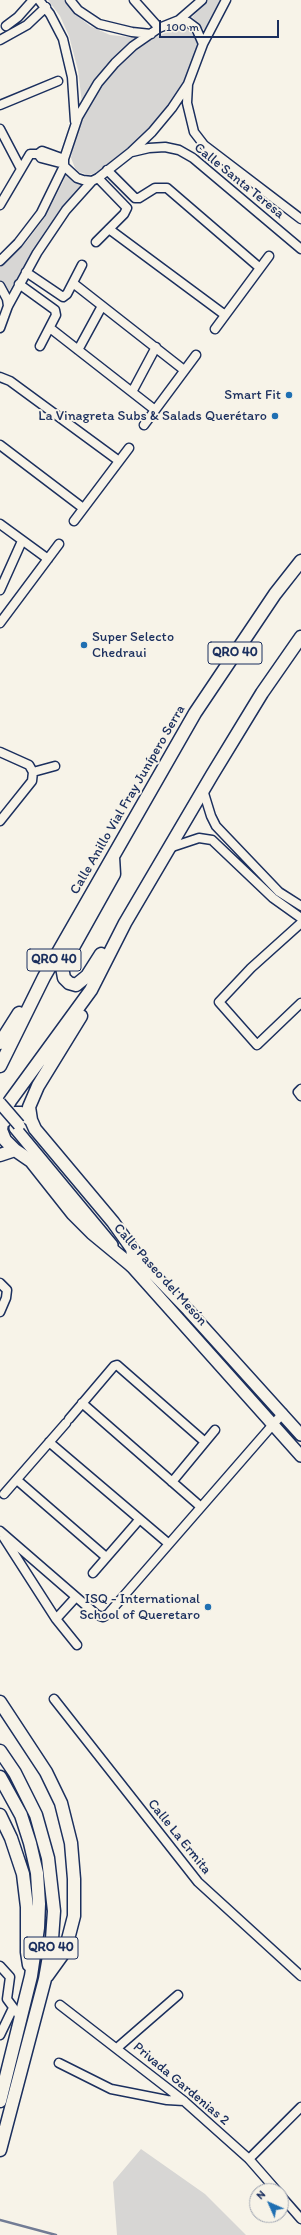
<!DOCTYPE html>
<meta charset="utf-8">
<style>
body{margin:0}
#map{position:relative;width:301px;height:2235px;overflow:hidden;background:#f7f3e8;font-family:Itim,sans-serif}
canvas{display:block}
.north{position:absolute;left:249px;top:2183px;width:40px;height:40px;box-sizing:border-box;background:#f7f3e8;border:1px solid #9fa5b1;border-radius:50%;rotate:315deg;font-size:11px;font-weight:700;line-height:16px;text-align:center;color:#1b2f5e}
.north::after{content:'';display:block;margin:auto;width:14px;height:18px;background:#1f6fb2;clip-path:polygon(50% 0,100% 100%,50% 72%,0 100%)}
.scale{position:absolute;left:159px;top:20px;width:120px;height:18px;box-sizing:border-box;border:2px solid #1b2f5e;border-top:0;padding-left:5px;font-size:12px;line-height:14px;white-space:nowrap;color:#1b2f5e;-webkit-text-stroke:3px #f7f3e8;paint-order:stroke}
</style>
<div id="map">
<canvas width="301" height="2235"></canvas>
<div class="north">N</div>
<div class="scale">100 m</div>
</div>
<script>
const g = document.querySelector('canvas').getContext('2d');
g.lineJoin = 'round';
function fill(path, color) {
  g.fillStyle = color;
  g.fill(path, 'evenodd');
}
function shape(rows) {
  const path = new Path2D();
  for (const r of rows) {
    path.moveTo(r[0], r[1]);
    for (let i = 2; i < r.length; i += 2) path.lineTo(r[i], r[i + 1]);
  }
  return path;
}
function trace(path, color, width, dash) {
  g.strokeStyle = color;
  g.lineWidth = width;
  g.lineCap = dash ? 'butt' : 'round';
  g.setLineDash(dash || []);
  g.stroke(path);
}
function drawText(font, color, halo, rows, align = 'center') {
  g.font = font + ' Itim,sans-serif';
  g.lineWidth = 4;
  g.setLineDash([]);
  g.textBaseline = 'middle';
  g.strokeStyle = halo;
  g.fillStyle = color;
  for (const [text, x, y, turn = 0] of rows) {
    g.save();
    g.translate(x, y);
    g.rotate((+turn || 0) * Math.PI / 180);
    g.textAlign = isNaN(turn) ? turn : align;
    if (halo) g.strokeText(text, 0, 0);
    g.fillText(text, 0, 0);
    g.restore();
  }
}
fill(shape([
 [48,0,64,0,75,14,90,26,110,35,139,38,106,65,82,103,78,70,69,36,60,16],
 [208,0,226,0,204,30,192,17],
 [179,27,190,30,198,44,193,63,180,93,144,135,98,172,89,175,79,172,75,168,71,158,75,137,87,108,107,76,137,48,156,37],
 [66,172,87,184,47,228,8,293,0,280,0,267,27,241,45,217,63,182],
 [141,2149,205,2194,246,2235,117,2235,113,2182]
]), '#d7d6d4');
trace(shape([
 [0,2220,56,2235]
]), '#727c95', 2.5);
const minor = shape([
 [39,0,50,14,63,39,72,77,75,121],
 [70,0,78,10,99,24,132,32,151,34],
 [134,0,159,28],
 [179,20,202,0],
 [6,26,18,17,33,0],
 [0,40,27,25,46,7],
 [203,44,226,0],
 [188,84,172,108,152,132,131,152,98,178,92,181,83,180,77,178,64,166,64,159,78,117,98,83,115,63,133,46,159,28,179,20,188,22,196,28,203,44,188,84,187,103,194,132,204,145,301,219],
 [0,105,58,81],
 [0,129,21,169],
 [132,152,149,148,165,147,179,150,193,158,301,249],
 [38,154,41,158,64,164],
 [107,170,135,198,139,198,155,188,167,188,260,268],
 [0,205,30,154,38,154,42,151,64,159],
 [109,229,225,315],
 [96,242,124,214,127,208,98,178],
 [0,261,18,243,41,213,64,166],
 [26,272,63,297,67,294,82,265],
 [73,283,184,370],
 [19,284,55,310,56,315,40,346],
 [0,286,7,299,8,306],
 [0,328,8,306,37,253,66,210,92,181],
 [50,328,155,410],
 [215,329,269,256],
 [78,350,102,306],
 [0,377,10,381,119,461],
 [132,392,156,347],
 [144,425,196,355],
 [0,445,83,508],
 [74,521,129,448],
 [0,524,48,559],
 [0,590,22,541],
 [0,623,59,544],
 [0,752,29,765,33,772],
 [33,772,55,766],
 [203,790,211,816,216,826,279,892,301,906],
 [0,821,32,781,33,772],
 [169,848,199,838,212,840,273,898,301,918],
 [301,923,251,968,219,1002,257,1045,301,1003],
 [301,1089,298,1092,301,1096],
 [0,1283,7,1290,6,1298,0,1312],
 [82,1403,201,1507],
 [69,1419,114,1366,117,1365,205,1442],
 [49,1442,169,1544],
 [17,1480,106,1557],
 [172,1482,215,1430],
 [4,1494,66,1423],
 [0,1531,97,1615,103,1617,108,1614,283,1413],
 [4,1538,56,1619,77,1645],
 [93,1573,139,1520],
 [56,1619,76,1597],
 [54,1699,198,1882,301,1976],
 [0,1966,10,1977,7,1999,21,2018],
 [60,2005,184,2101,249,2159,277,2191],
 [0,2035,13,2008],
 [117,2048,178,1995],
 [59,2063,111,2089,167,2100,184,2101],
 [249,2159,301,2107],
 [281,2196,301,2219]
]);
const major = shape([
 [15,1128,112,1245],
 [132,1252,188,1310,301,1435],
 [126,1260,301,1456]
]);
const highway = shape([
 [101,954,87,976,76,985,69,983,64,978,62,967,114,874,113,857],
 [81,1016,38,1086,29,1107,31,1120,35,1129,113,1222,138,1257],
 [0,1043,19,1013],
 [0,1066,44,977,195,713,275,594,301,561],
 [0,1119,10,1101,91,990,125,923,212,775,262,693,301,637],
 [15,1150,5,1140,1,1130,2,1123,15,1113,21,1113,31,1120],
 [0,1155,15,1150,31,1161,73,1214,92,1233,132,1266],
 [0,1702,46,1772,61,1803,71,1843,74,1879,74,1916,65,1951,47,1976],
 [0,1751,15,1773,36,1815,48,1858,54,1911,52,1939,45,1979,0,2150],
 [0,1777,21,1815,30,1843,37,1873,39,1904,38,1928,31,1976,0,2101],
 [0,1815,11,1838,23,1874,27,1907,27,1952,29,1965]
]);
trace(minor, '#1b2f5e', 11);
trace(major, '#1b2f5e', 14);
trace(highway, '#1b2f5e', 15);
trace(minor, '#f7f3e8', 8);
trace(major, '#f7f3e8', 11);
trace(highway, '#f7f3e8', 12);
const majorBridge = shape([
 [0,1103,19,1125]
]);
trace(majorBridge, '#1b2f5e', 14, []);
trace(majorBridge, '#f7f3e8', 11);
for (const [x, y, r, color] of [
 [289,395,4,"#1f6fb2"],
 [275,416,4,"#1f6fb2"],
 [84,645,4,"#1f6fb2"],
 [208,1607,4,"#1f6fb2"]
]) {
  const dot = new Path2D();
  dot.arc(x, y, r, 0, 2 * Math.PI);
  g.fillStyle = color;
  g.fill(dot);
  trace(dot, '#f7f3e8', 1.5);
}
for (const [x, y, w] of [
 [235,653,54],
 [54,960,54],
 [51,1948,54]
]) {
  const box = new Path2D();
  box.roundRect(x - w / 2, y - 11, w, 22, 3);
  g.fillStyle = '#f7f3e8';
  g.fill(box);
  trace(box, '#1b2f5e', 1);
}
drawText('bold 13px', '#1b2f5e', null, [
 ["QRO 40",235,653],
 ["QRO 40",54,960],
 ["QRO 40",51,1948]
]);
drawText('14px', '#1b2f5e', '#f7f3e8', [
 ["Calle Santa Teresa",239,181,39],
 ["Calle Anillo Vial Fray Junípero Serra",128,800,-60],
 ["Calle Paseo del Mesón",160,1275,48],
 ["Calle La Ermita",179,1837,51],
 ["Privada Gardenias 2",181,2084,40]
]);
drawText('14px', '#1b2f5e', '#f7f3e8', [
 ["Smart Fit",281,395],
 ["La Vinagreta Subs & Salads Querétaro",267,416],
 ["Super Selecto",92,637,"left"],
 ["Chedraui",92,653,"left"],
 ["ISQ - International",200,1599],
 ["School of Queretaro",200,1615]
], 'right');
</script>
